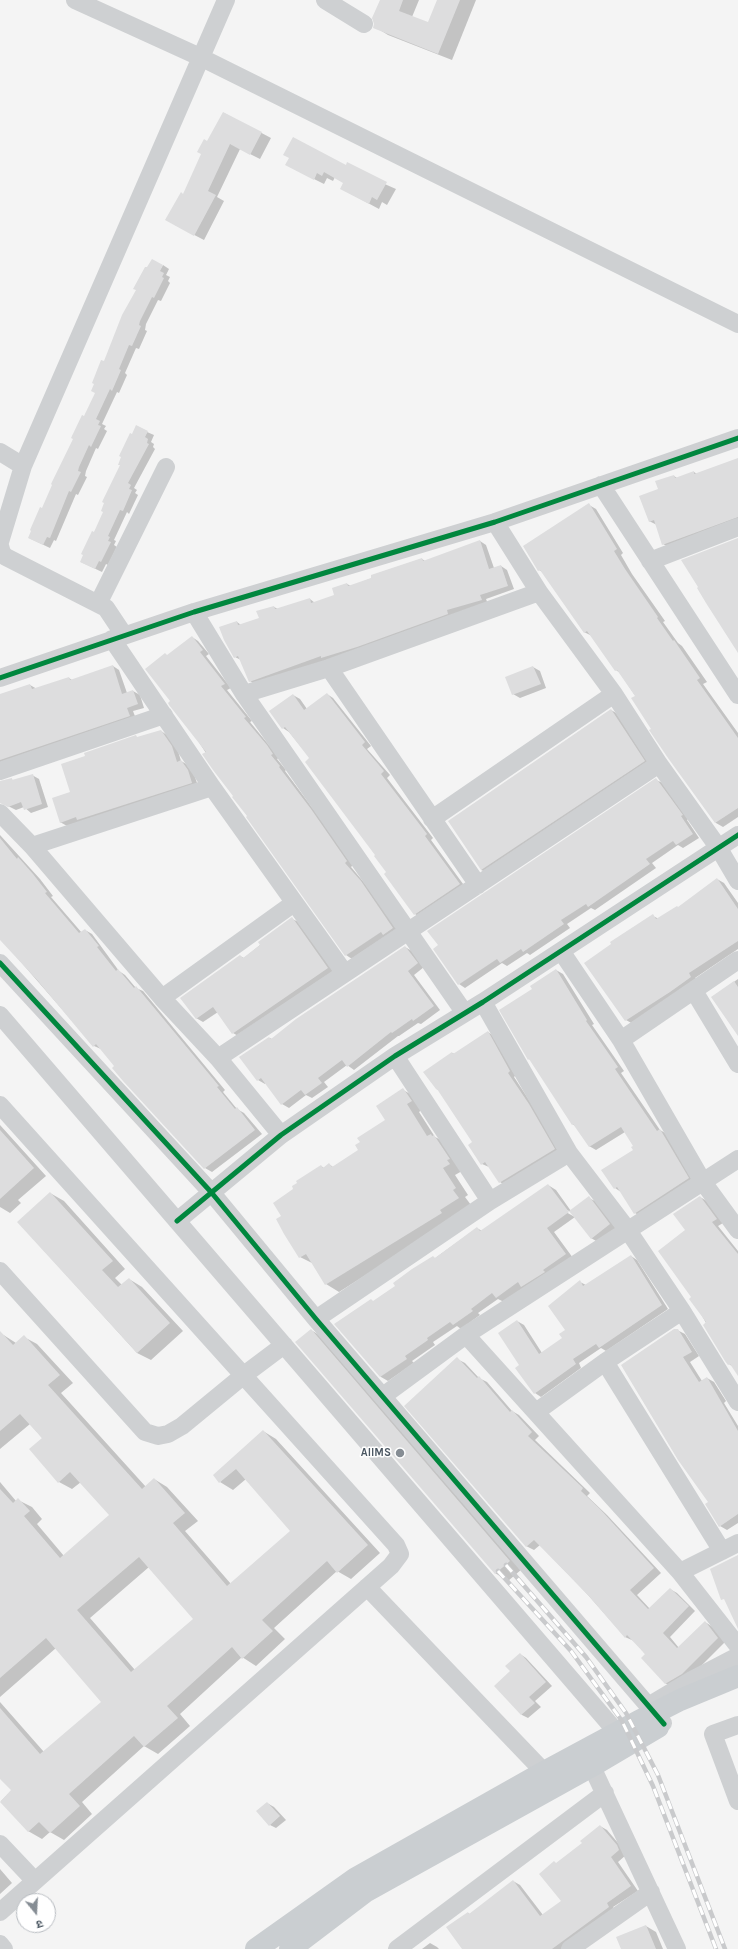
<!DOCTYPE html>
<meta charset="utf-8">
<style>
body{margin:0}
#map{position:relative;width:738px;height:1949px;overflow:hidden;background:#f4f4f4;font-family:Karla,"Noto Sans Devanagari",sans-serif}
canvas{display:block}
.north{position:absolute;left:16px;top:1893px;width:40px;height:40px;box-sizing:border-box;background:#fff;border:1px solid #b7bbc0;border-radius:50%;rotate:162deg;font-size:11px;font-weight:700;line-height:16px;text-align:center;color:#4a5661}
.north::after{content:'';display:block;margin:auto;width:14px;height:18px;background:#868d94;clip-path:polygon(50% 0,100% 100%,50% 72%,0 100%)}
</style>
<div id="map">
<canvas width="738" height="1949"></canvas>
<div class="north">उ</div>
</div>
<script>
const g = document.querySelector('canvas').getContext('2d');
g.lineJoin = 'round';
function fill(path, color) {
  g.fillStyle = color;
  g.fill(path, 'evenodd');
}
function shape(rows) {
  const path = new Path2D();
  for (const r of rows) {
    path.moveTo(r[0], r[1]);
    for (let i = 2; i < r.length; i += 2) path.lineTo(r[i], r[i + 1]);
  }
  return path;
}
function trace(path, color, width, dash) {
  g.strokeStyle = color;
  g.lineWidth = width;
  g.lineCap = dash ? 'butt' : 'round';
  g.setLineDash(dash || []);
  g.stroke(path);
}
function drawText(font, color, halo, rows, align = 'center') {
  g.font = font + ' Karla,sans-serif';
  g.lineWidth = 3;
  g.setLineDash([]);
  g.textBaseline = 'middle';
  g.strokeStyle = halo;
  g.fillStyle = color;
  for (const [text, x, y, turn = 0] of rows) {
    g.save();
    g.translate(x, y);
    g.rotate((+turn || 0) * Math.PI / 180);
    g.textAlign = isNaN(turn) ? turn : align;
    if (halo) g.strokeText(text, 0, 0);
    g.fillText(text, 0, 0);
    g.restore();
  }
}
fill(shape([
 [381,0,419,0,412,17,428,24,438,0,476,0,452,60,388,35,375,27],
 [224,113,271,138,260,159,240,149,217,197,224,201,204,240,175,225,184,195],
 [346,167,396,189,387,205,382,202,379,209,351,194,345,182,335,177,333,181,327,178,324,184,296,170],
 [163,265,169,269,166,275,170,277,168,281,170,283,161,301,158,300,146,324,145,330,147,331,139,349,136,348,125,373,127,375,119,393,117,392,102,424,106,426,104,429,107,431,98,449,96,448,86,471,85,476,87,477,78,495,76,494,56,541,54,540,50,548,29,538,96,393,104,362],
 [147,432,154,435,151,442,154,444,153,447,155,449,134,488,137,490,135,493,138,495,129,514,127,512,114,540,116,541,114,545,117,547,108,565,106,564,102,572,81,562,94,533],
 [738,460,738,522,670,548,663,544,657,525,649,521,659,490,674,476,677,478,694,472,697,474],
 [589,505,596,509,623,553,621,555,632,574,665,621,663,622,678,643,682,646,707,682,703,684,738,733,738,817,723,827,716,823,652,729,636,697,620,673,616,670,592,636,584,632,544,573,539,570],
 [480,541,486,545,494,568,501,566,507,570,514,589,486,599,488,604,256,685,250,681,241,660,235,657,237,622,241,625,260,619,274,607,278,609,310,599,315,603,336,596,347,584,351,586,422,559,425,561],
 [192,637,198,641,209,654,206,656,231,688,227,690,252,721,250,722,273,750,279,758,277,759,286,770,285,771,317,814,353,865,351,867,367,886,399,932,352,959,346,955,234,796,172,701,168,656],
 [113,666,119,670,127,693,133,691,140,695,144,708,133,711,136,719,0,767,0,695,30,685,37,689,69,678,72,680],
 [533,667,540,671,546,688,520,698,513,694],
 [327,694,333,698,371,746,367,749,390,775,387,778,433,838,431,840,466,888,421,918,415,914,311,759,289,732,283,728,293,695,300,699,307,709],
 [611,710,618,714,650,765,488,873,481,870],
 [161,731,167,735,178,751,181,761,188,765,194,774,198,786,67,826,60,822,86,757,136,737,139,738],
 [32,775,39,779,48,807,31,813,24,807,16,810,0,802,0,782,11,779,15,781],
 [656,780,663,783,688,819,687,820,699,838,683,848,678,845,652,863,656,868,595,910,591,908,567,924,570,928,530,955,527,953,507,966,502,963,465,988,459,984],
 [0,835,40,879,53,896,51,897,82,933,85,930,92,934,119,971,125,975,136,988,143,991,225,1090,223,1092,237,1109,244,1113,262,1134,212,1172,205,1168,124,1081,116,1067,101,1049,94,1046,0,938],
 [717,879,724,883,738,903,738,949,695,978,698,981,633,1024,626,1020,613,944,653,916,659,919,679,908],
 [292,919,299,922,334,972,240,1037,233,1033,218,1012,203,1022,196,1018,240,956,244,958],
 [405,947,412,951,424,967,414,975,440,1010,421,1024,418,1023,399,1036,398,1036,354,1070,347,1065,324,1082,328,1087,312,1098,306,1095,289,1108,282,1104,266,1083,265,1084,258,1080,270,1038,272,1039],
 [556,970,563,974,594,1024,592,1025,624,1071,621,1073,660,1130,667,1134,695,1182,642,1217,635,1213,621,1192,615,1188,634,1150,635,1146,625,1132,596,1150,589,1146,577,1127,572,1124,532,1061,529,1059,533,989],
 [738,979,738,1034,712,997],
 [488,1032,494,1036,516,1075,514,1077,535,1109,561,1153,506,1186,500,1182,489,1167,482,1164,474,1142,439,1090,436,1089,452,1053,455,1054],
 [403,1090,416,1097,424,1108,419,1112,435,1137,447,1143,462,1171,455,1175,468,1195,465,1197,471,1205,453,1220,339,1292,326,1284,314,1264,300,1257,285,1233,283,1216,295,1189,321,1166,324,1168,329,1164,333,1167,360,1150,387,1121],
 [0,1125,46,1176,18,1200,21,1203,10,1213,0,1207],
 [548,1185,556,1190,571,1211,589,1198,599,1203,619,1230,601,1244,591,1238,575,1217,554,1232,573,1258,504,1302,498,1299,478,1313,480,1315,461,1329,457,1326,433,1342,435,1345,412,1361,414,1363,388,1381,381,1377,336,1325,374,1302,477,1228,482,1231],
 [565,1209,573,1213,573,1216,564,1211],
 [50,1193,64,1201,125,1269,115,1278,122,1285,129,1279,142,1287,183,1331,151,1360,137,1353,18,1222],
 [700,1197,707,1201,723,1223,718,1226,738,1251,738,1374,733,1367,729,1364,692,1298,686,1230],
 [631,1256,637,1260,668,1309,606,1351,601,1348,579,1363,581,1368,541,1397,535,1393,520,1365,517,1321,524,1325,542,1353,564,1338,580,1282,586,1285],
 [311,1330,324,1338,522,1569,508,1581,495,1573],
 [677,1330,685,1334,699,1356,690,1362,702,1381,707,1378,714,1382,726,1401,724,1403,738,1426,738,1523,727,1530,720,1526,709,1503],
 [2,1334,16,1343,24,1337,37,1344,73,1383,61,1393,146,1487,154,1479,167,1487,198,1521,185,1531,231,1584,292,1531,246,1479,233,1490,220,1482,263,1431,276,1439,380,1553,351,1579,337,1571,274,1628,285,1639,256,1666,242,1657,180,1714,190,1726,158,1754,144,1746,82,1802,92,1814,64,1840,50,1832,42,1839,28,1831,1,1801,12,1790,0,1777,0,1702,44,1752,103,1702,56,1648,0,1697,0,1482,16,1501,18,1500,32,1507,42,1519,37,1524,64,1556,110,1515,81,1482,72,1489,59,1482,43,1439,30,1424,0,1449,0,1335],
 [149,1567,195,1619,135,1670,90,1618],
 [457,1359,465,1363,479,1378,487,1382,512,1411,519,1415,539,1436,535,1440,590,1493,587,1496,607,1515,661,1573,637,1595,650,1609,670,1589,677,1593,695,1611,670,1637,679,1648,705,1622,713,1627,725,1642,689,1678,673,1688,665,1683,646,1655,634,1641,625,1637,588,1595,540,1545,534,1550,526,1546],
 [520,1654,526,1658,552,1686,535,1701,541,1707,528,1718,522,1715,495,1686,511,1671],
 [267,1803,274,1807,286,1820,276,1828,270,1825],
 [600,1826,607,1830,624,1850,626,1855,618,1862,638,1891,613,1907,616,1911,563,1949,463,1949,468,1913,470,1914,513,1881,520,1885,543,1915,562,1901,557,1864,583,1843],
 [0,1869,12,1883,0,1894],
 [646,1926,656,1932,663,1949,622,1949],
 [430,1943,437,1947,439,1949,422,1949]
]), '#0003');
fill(shape([
 [380,0,403,0,399,11,428,22,437,0,460,0,438,54,373,28,374,24,372,18],
 [223,112,262,132,250,155,230,144,208,191,216,195,194,236,165,220,181,192,183,194,201,154,197,152,204,139,207,141],
 [293,137,346,165,347,162,387,182,377,200,372,197,369,204,340,189,343,183,324,172,322,176,317,173,314,180,285,165,289,158,283,155],
 [152,259,163,265,160,271,164,273,162,277,164,278,154,298,152,297,140,321,139,325,141,326,132,346,129,345,119,369,121,370,112,391,110,389,96,419,100,421,98,425,101,426,91,447,89,445,79,467,78,471,81,472,71,492,69,491,50,538,47,537,43,545,28,538,31,531,30,530,40,507,42,508,52,485,51,484,73,439,71,438,82,415,84,416,95,393,91,391,94,384,92,383,101,360,104,361,122,315,136,290,133,289,145,267,147,267],
 [136,425,148,431,145,437,148,439,147,443,149,444,128,483,131,485,129,489,132,490,123,511,120,510,108,536,110,537,108,541,111,542,101,562,99,561,95,569,80,562,83,555,81,554,92,531,94,532,103,512,101,511,104,503,102,502,120,465,118,465,121,457,119,456,130,433,132,434],
 [738,458,738,517,662,545,654,520,649,522,639,496,658,489,655,481,674,475,675,478,694,471,694,474],
 [589,503,617,549,614,551,625,569,658,617,657,618,673,641,674,640,700,678,697,680,738,738,738,808,715,823,668,758,649,730,651,729,631,698,635,696,617,670,615,671,587,631,584,633,540,570,538,571,523,546],
 [738,538,738,653,706,603,697,588,698,587,681,560],
 [480,540,489,569,501,565,508,586,480,595,482,600,447,610,448,614,357,647,321,658,321,656,249,682,238,656,234,658,224,640,219,627,237,621,238,625,259,618,256,611,274,606,275,609,310,598,311,603,334,595,332,588,347,583,348,586,371,578,371,575,422,558,423,561],
 [192,636,203,650,200,652,225,684,221,686,246,717,244,718,267,745,273,754,271,755,280,766,279,767,311,809,347,861,345,863,361,881,393,928,383,935,381,932,345,956,246,817,247,816,232,797,233,796,213,770,202,754,206,752,169,705,168,703,170,701,145,669,165,653,167,655],
 [113,665,122,694,133,690,138,704,127,708,130,716,0,760,0,694,30,684,32,689,69,677,70,680],
 [533,666,541,684,512,695,505,677],
 [327,693,365,742,362,745,384,771,381,774,427,834,425,836,460,884,414,915,384,874,386,872,374,856,375,855,305,762,309,758,285,727,282,729,269,711,293,694,304,710],
 [611,709,645,761,481,870,448,821],
 [161,730,172,746,177,762,181,760,188,770,192,783,77,820,76,817,60,823,52,798,70,792,61,764,85,756,84,753,136,735,137,737],
 [33,774,42,804,24,810,21,802,8,807,0,803,0,781,12,778,12,780],
 [656,778,683,815,681,816,693,834,676,845,673,841,646,859,650,864,588,907,586,904,561,920,564,924,523,952,521,949,500,963,497,959,458,985,433,949,438,945,427,931],
 [0,838,17,859,18,857,33,874,47,892,45,893,79,933,85,929,99,946,97,947,116,971,118,969,134,988,136,986,219,1086,217,1087,235,1109,237,1107,255,1130,204,1169,123,1081,112,1068,114,1066,96,1044,93,1047,38,981,0,940],
 [717,878,738,909,738,941,689,973,691,977,670,992,625,1021,584,963,611,944,610,942,630,929,653,914,656,919,677,906,678,907],
 [292,917,328,968,232,1034,213,1007,196,1019,180,998,240,955,243,958,260,945,258,942],
 [405,946,418,963,408,971,434,1006,413,1021,412,1019,392,1033,391,1032,347,1067,342,1060,318,1078,322,1083,305,1095,301,1090,281,1105,261,1078,257,1081,239,1057,269,1037,271,1039,296,1019],
 [556,969,587,1020,586,1021,618,1067,615,1069,657,1131,660,1129,689,1178,634,1214,617,1187,614,1189,601,1170,633,1150,631,1147,633,1146,621,1127,589,1147,573,1124,572,1125,529,1059,528,1060,499,1010,532,989,530,986],
 [734,981,738,987,738,1036,711,997],
 [488,1031,510,1071,508,1073,529,1104,555,1149,499,1183,485,1162,481,1165,468,1145,472,1142,437,1089,436,1089,423,1072,452,1052,453,1054],
 [403,1088,412,1101,407,1104,427,1136,431,1134,432,1136,434,1135,450,1159,447,1160,450,1164,443,1168,456,1188,453,1190,459,1198,440,1210,442,1213,325,1285,306,1254,299,1258,284,1234,276,1219,281,1216,273,1203,293,1189,292,1186,297,1183,296,1181,321,1165,323,1168,329,1163,332,1167,358,1150,355,1145,360,1142,357,1138,385,1120,376,1106],
 [0,1130,34,1168,0,1199],
 [548,1184,569,1212,547,1228,566,1254,543,1270,545,1272,521,1287,518,1282,496,1298,492,1293,471,1309,473,1311,453,1325,450,1322,427,1338,428,1340,405,1356,407,1359,380,1377,334,1324,371,1299,373,1301,395,1286,393,1283,412,1269,433,1256,435,1258,477,1227,480,1231],
 [50,1192,113,1261,102,1270,118,1287,129,1278,170,1323,137,1353,17,1222],
 [589,1196,610,1224,591,1239,569,1211],
 [700,1196,717,1219,712,1222,738,1254,738,1376,730,1364,728,1365,725,1361,703,1325,706,1322,689,1299,691,1297,658,1251,685,1230,673,1214],
 [631,1255,662,1305,599,1348,596,1344,573,1359,576,1364,534,1394,515,1368,519,1365,498,1333,517,1320,539,1354,562,1338,559,1334,565,1330,548,1306,580,1280,583,1286],
 [311,1329,510,1561,495,1574,295,1342],
 [674,1329,678,1329,692,1352,683,1357,699,1382,707,1377,738,1431,738,1514,719,1527,705,1504,708,1502,678,1460,621,1365],
 [0,1331,13,1345,24,1335,60,1375,48,1385,142,1489,154,1478,185,1513,173,1523,227,1586,290,1531,236,1469,219,1483,213,1475,263,1430,368,1545,337,1573,327,1561,262,1620,273,1631,242,1659,232,1647,167,1706,178,1718,144,1747,134,1736,69,1794,80,1806,50,1833,39,1822,28,1832,0,1802,11,1790,0,1779,0,1708,40,1754,101,1702,46,1638,0,1678,0,1489,13,1503,18,1498,30,1511,24,1516,60,1558,109,1515,70,1472,58,1483,29,1449,42,1438,20,1414,0,1431],
 [139,1557,193,1619,131,1672,77,1610],
 [457,1357,477,1378,479,1376,510,1412,512,1410,532,1432,528,1436,583,1488,581,1491,600,1509,654,1568,630,1590,648,1609,670,1588,689,1606,663,1633,677,1648,705,1621,718,1638,682,1674,665,1684,641,1658,645,1654,627,1635,625,1638,588,1595,534,1540,526,1547,404,1406],
 [738,1555,738,1629,724,1599,721,1600,710,1569],
 [520,1653,546,1682,529,1697,535,1703,521,1715,494,1686,510,1671,505,1666],
 [267,1802,280,1816,269,1826,256,1811],
 [600,1825,617,1845,619,1850,611,1857,631,1886,607,1903,609,1907,552,1949,462,1949,446,1927,468,1912,469,1914,513,1880,540,1916,561,1901,539,1874,554,1861,556,1863,582,1843,580,1841],
 [646,1925,656,1949,621,1949,616,1937]
]), '#ddddde');
trace(shape([
 [75,0,200,57,738,324],
 [325,0,364,24],
 [0,452,23,466],
 [601,485,738,695],
 [495,522,539,592,614,694,659,764,718,847,738,881],
 [0,542,23,466,226,0],
 [0,546,2,553,6,557,106,608,124,635],
 [650,561,738,527],
 [98,604,166,467],
 [194,612,244,694,464,1012],
 [112,639,212,787,344,972],
 [329,668,478,885],
 [0,678,194,612,495,522,738,438],
 [244,694,329,668,539,592],
 [0,771,164,715],
 [0,813,32,846,162,998,218,1058,281,1135],
 [432,819,614,694],
 [32,846,212,787],
 [561,951,621,1040,703,1182,738,1230],
 [0,963,211,1192,316,1319,663,1723],
 [694,991,738,1064],
 [162,998,294,903],
 [483,1002,569,1153,627,1229,682,1311,738,1402],
 [0,1015,626,1743],
 [621,1040,738,960],
 [395,1056,490,1201],
 [218,1058,659,764],
 [0,1105,396,1545,400,1554,391,1566,0,1912],
 [177,1221,281,1135,395,1056,483,1002,738,835],
 [0,1271,145,1432,158,1436,168,1434,182,1426,244,1375,284,1345],
 [316,1319,490,1201,569,1153],
 [466,1335,680,1572,738,1646],
 [605,1362,722,1551],
 [383,1396,466,1335,738,1159],
 [536,1412,605,1362,682,1311],
 [680,1572,738,1543],
 [367,1587,544,1772],
 [655,1702,692,1680,738,1656],
 [738,1725,713,1734,738,1801],
 [586,1754,677,1949],
 [0,1844,35,1881],
 [0,1944,4,1949],
 [397,1949,605,1793],
 [570,1949,651,1892]
]), '#ced0d2', 18);
trace(shape([
 [256,1949,356,1878,544,1772,639,1721,680,1700,738,1676],
 [290,1949,365,1892,592,1766,658,1727]
]), '#caced1', 22);
const rail = shape([
 [506,1565,586,1657,626,1713,658,1775,725,1949],
 [498,1571,571,1651,622,1721,653,1786,716,1949]
]);
trace(rail, '#c9cacc', 4.5);
trace(rail, '#fff', 3, [9]);
trace(shape([
 [0,678,194,612,495,522,738,438],
 [0,963,211,1192,316,1319,664,1724],
 [177,1221,281,1135,395,1056,483,1002,738,835]
]), '#00873e', 5);
for (const [x, y, r, color] of [
 [400,1453,5,"#868d94"]
]) {
  const dot = new Path2D();
  dot.arc(x, y, r, 0, 2 * Math.PI);
  g.fillStyle = color;
  g.fill(dot);
  trace(dot, '#fff', 1.5);
}
drawText('bold 11px', '#4a5661', '#fff', [
 ["AIIMS",391,1453]
], 'right');
</script>
